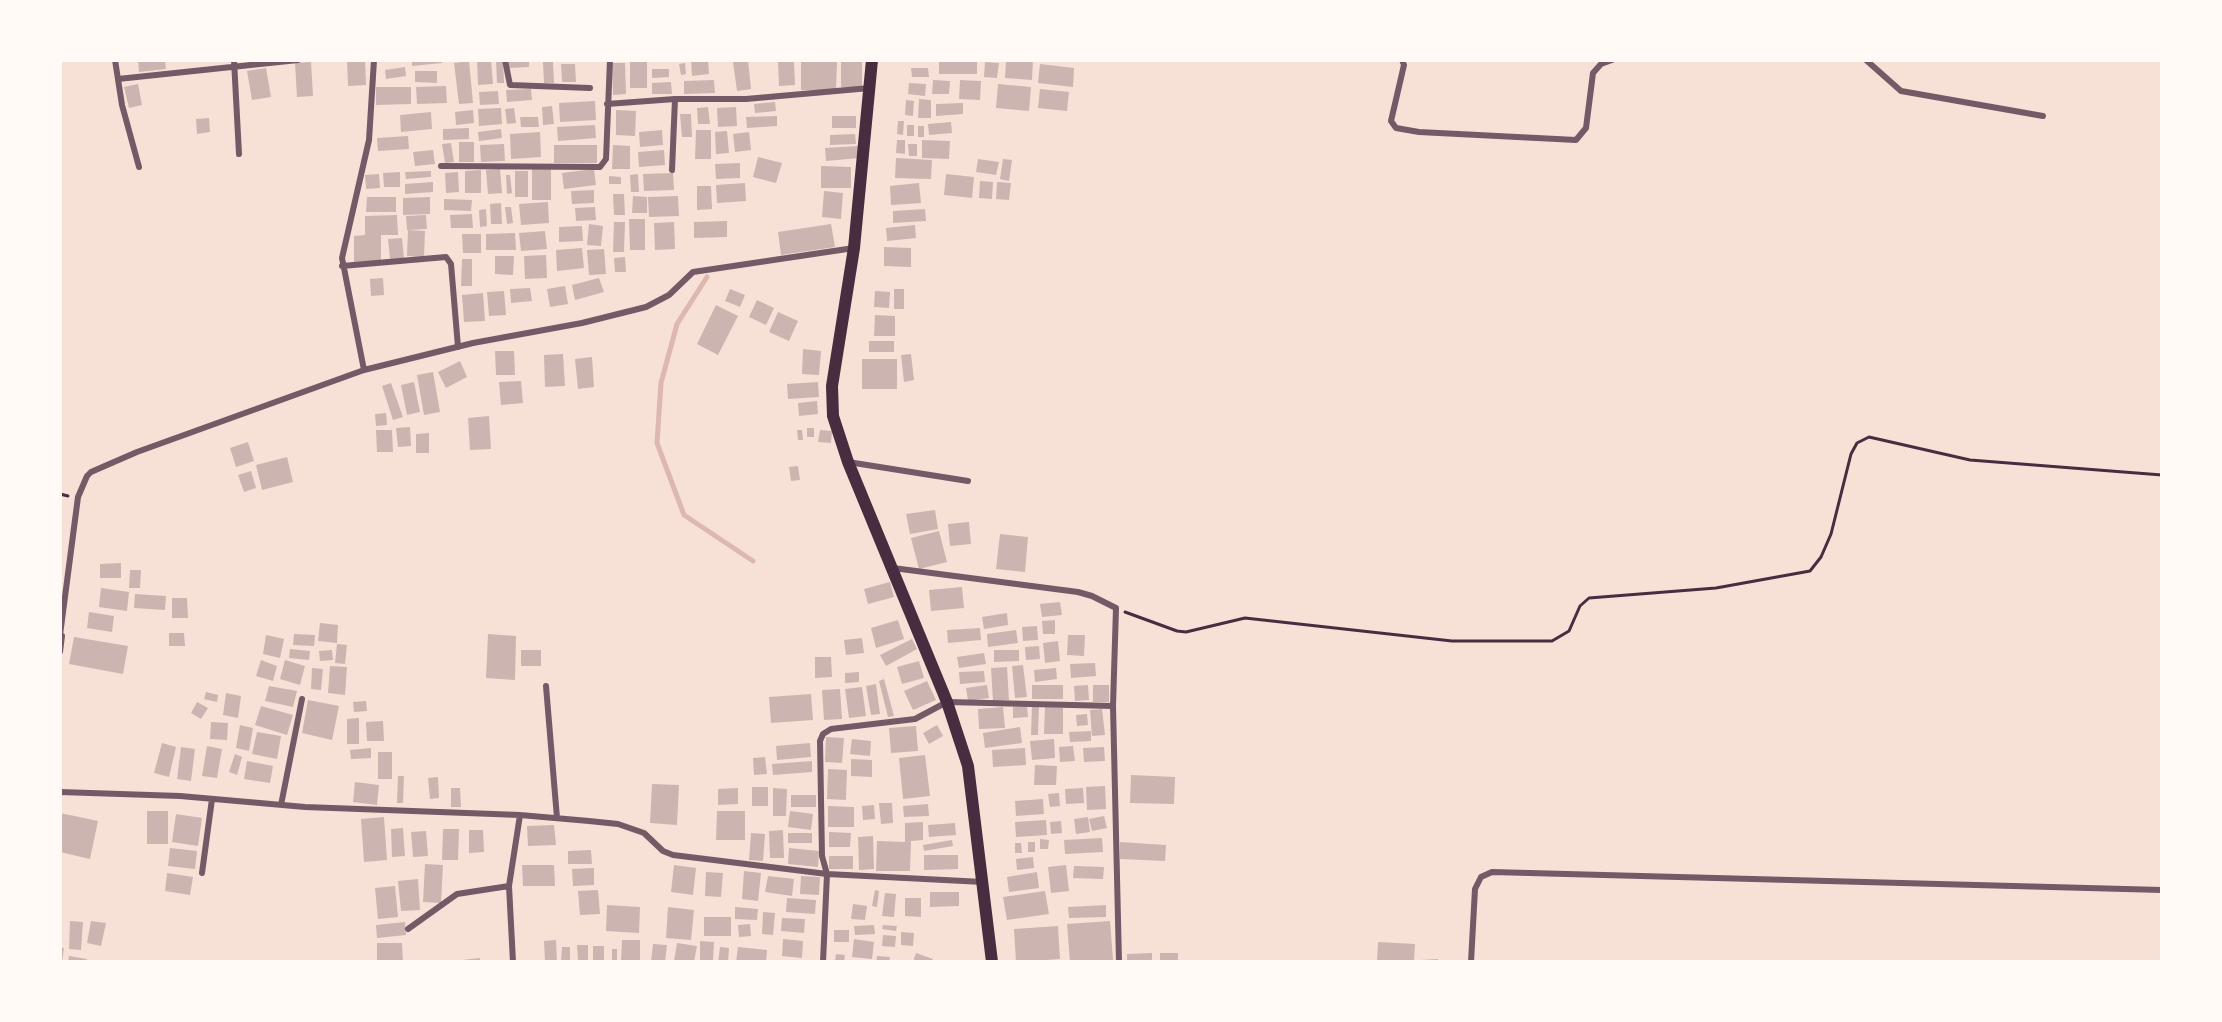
<!DOCTYPE html>
<style>
body{margin:0}
#map{position:relative;width:2222px;height:1022px;overflow:hidden;background:#f7e1d7;font-family:Signika,sans-serif}
canvas{display:block}
.frame{position:absolute;inset:0;border:62px solid #fffaf5;pointer-events:none}
</style>
<div id="map">
<canvas width="2222" height="1022"></canvas>
<div class="frame"></div>
</div>
<script>
const g = document.querySelector('canvas').getContext('2d');
g.lineJoin = 'round';
function shape(rows) {
  const path = new Path2D();
  for (const r of rows) {
    path.moveTo(r[0], r[1]);
    for (let i = 2; i < r.length; i += 2) path.lineTo(r[i], r[i + 1]);
  }
  return path;
}
function trace(path, color, width, dash) {
  g.strokeStyle = color;
  g.lineWidth = width;
  g.lineCap = dash ? 'butt' : 'round';
  g.setLineDash(dash || []);
  g.stroke(path);
}
function fill(path, color) {
  g.fillStyle = color;
  g.fill(path, 'evenodd');
}
trace(shape([
 [707,277,677,324,661,383,657,443,684,515,753,561]
]), '#dcb8b0', 5);
fill(shape([
 [138,60,165,60,166,69,139,72],
 [347,60,365,60,366,85,348,86],
 [412,60,442,60,442,63,412,66],
 [477,60,491,60,493,84,478,85],
 [496,60,503,60,504,83,497,83],
 [508,60,529,60,529,67,509,68],
 [691,60,708,60,709,74,692,76],
 [748,60,751,89,737,91,733,62],
 [841,60,862,60,862,87,841,87],
 [939,60,977,60,977,74,939,74],
 [1006,60,1033,60,1032,80,1005,78],
 [469,61,473,103,459,104,454,63],
 [647,61,647,88,630,88,630,62],
 [311,62,313,96,297,97,295,63],
 [543,62,553,62,554,83,544,83],
 [778,62,794,62,795,85,779,86],
 [801,62,837,62,836,90,801,90],
 [985,62,999,63,997,78,984,77],
 [612,63,625,63,626,94,613,95],
 [685,63,686,74,681,75,679,64],
 [561,64,575,64,576,82,562,82],
 [1040,64,1074,68,1073,87,1038,83],
 [405,67,406,76,386,79,385,70],
 [266,68,271,97,252,100,247,71],
 [911,68,928,68,929,77,912,77],
 [652,69,669,69,669,77,652,78],
 [415,71,437,71,437,83,415,82],
 [714,80,715,93,684,94,684,81],
 [933,80,950,81,949,94,932,94],
 [960,80,981,81,980,100,959,99],
 [671,82,672,94,652,94,652,83],
 [909,83,926,84,925,96,908,94],
 [138,84,142,105,129,108,124,87],
 [998,84,1031,87,1029,111,996,108],
 [446,86,447,103,417,104,416,87],
 [376,87,411,87,411,104,376,105],
 [531,89,532,100,507,102,506,90],
 [1040,89,1069,92,1067,111,1038,108],
 [498,91,499,104,480,105,479,92],
 [919,99,931,100,931,118,918,118],
 [906,100,914,101,913,116,905,115],
 [595,101,596,120,560,122,559,103],
 [775,102,776,111,755,113,754,104],
 [963,103,963,114,936,116,936,104],
 [552,106,554,124,543,125,542,107],
 [708,107,710,124,698,124,697,108],
 [736,107,737,126,718,127,717,108],
 [501,108,502,124,479,126,478,109],
 [514,108,516,123,507,124,505,109],
 [473,110,474,123,456,125,455,112],
 [616,110,636,111,635,136,616,135],
 [431,112,432,129,401,132,400,115],
 [680,114,691,114,692,137,682,137],
 [777,116,777,126,747,128,746,117],
 [832,116,856,116,856,128,832,128],
 [520,117,538,117,539,127,521,127],
 [209,118,210,132,197,134,196,119],
 [898,121,904,121,903,135,897,134],
 [951,122,952,133,929,135,928,124],
 [595,125,596,138,558,141,557,127],
 [907,125,914,125,914,136,907,136],
 [918,126,924,126,924,137,918,137],
 [469,128,469,139,443,140,443,129],
 [501,129,502,138,479,141,478,132],
 [662,130,663,145,640,147,639,132],
 [696,130,711,130,711,159,695,159],
 [727,131,729,153,716,154,715,132],
 [540,132,541,157,511,159,510,134],
 [749,132,751,150,735,152,733,134],
 [855,134,856,144,830,145,830,135],
 [408,136,409,149,378,151,377,138],
 [897,140,905,140,905,154,896,153],
 [922,140,950,141,949,159,922,158],
 [459,142,474,142,474,162,459,162],
 [451,143,454,162,445,163,442,144],
 [504,144,505,161,481,162,480,145],
 [908,144,917,144,917,156,909,156],
 [554,145,597,145,597,163,554,163],
 [613,145,630,146,630,169,612,169],
 [858,146,859,158,826,161,825,148],
 [433,150,435,164,415,166,413,152],
 [664,150,665,165,639,167,638,152],
 [758,157,782,163,776,183,753,177],
 [896,158,932,160,931,179,895,178],
 [978,159,999,162,996,175,976,172],
 [1003,159,1012,160,1009,181,1000,179],
 [740,163,740,178,716,179,715,164],
 [821,166,851,167,851,188,821,188],
 [532,168,551,169,551,200,532,200],
 [500,169,502,193,488,194,486,170],
 [594,169,596,185,564,189,562,173],
 [481,170,481,193,465,193,465,171],
 [431,171,431,177,406,179,405,172],
 [515,171,528,171,528,197,515,197],
 [400,172,400,187,384,187,383,173],
 [458,172,459,192,446,193,445,173],
 [673,173,674,190,644,191,643,174],
 [379,174,380,188,366,189,365,175],
 [638,174,639,192,631,192,630,175],
 [946,174,974,177,972,198,944,195],
 [506,175,510,175,512,193,507,194],
 [609,176,621,177,621,184,609,184],
 [980,181,993,182,992,199,979,198],
 [433,182,433,192,405,194,405,184],
 [997,182,1011,183,1009,200,996,199],
 [745,183,746,201,717,203,716,185],
 [919,183,921,203,891,205,890,186],
 [697,186,711,186,712,209,697,210],
 [594,190,594,203,572,204,571,191],
 [824,191,843,193,841,219,822,217],
 [613,194,624,194,625,215,614,215],
 [633,196,647,197,647,213,632,213],
 [678,196,679,216,649,217,648,197],
 [367,197,396,197,396,212,366,212],
 [430,197,430,214,403,215,403,198],
 [444,199,472,200,471,211,444,210],
 [548,202,549,223,521,225,519,204],
 [501,203,502,224,491,224,490,204],
 [505,207,511,207,513,223,507,224],
 [595,207,596,220,576,221,575,208],
 [486,209,487,226,480,227,479,210],
 [925,209,926,221,893,223,893,211],
 [472,214,473,228,451,228,450,215],
 [397,215,398,235,381,235,381,261,354,262,354,236,365,235,365,216],
 [426,215,427,229,407,230,406,216],
 [629,219,645,219,645,250,630,250],
 [727,221,727,237,694,238,694,222],
 [614,222,625,222,624,252,613,252],
 [674,222,675,249,655,250,654,223],
 [589,224,603,226,601,246,587,245],
 [831,224,835,247,781,255,778,232],
 [915,225,916,238,887,241,886,228],
 [582,226,583,241,559,242,559,227],
 [408,230,425,231,424,257,407,256],
 [545,231,547,249,521,251,519,233],
 [515,233,516,250,486,250,486,234],
 [462,234,481,234,481,253,463,253],
 [402,238,404,259,390,259,388,239],
 [884,247,911,248,911,267,884,266],
 [582,248,584,268,557,271,556,250],
 [604,249,606,274,589,275,587,250],
 [546,255,547,278,525,279,524,256],
 [495,256,514,256,513,275,495,274],
 [625,257,626,272,615,272,614,258],
 [462,259,472,259,472,286,461,286],
 [383,278,384,295,371,296,370,279],
 [599,278,604,292,575,300,572,285],
 [565,286,568,304,550,307,547,289],
 [530,288,532,301,511,303,510,289],
 [730,289,745,295,740,307,725,301],
 [894,289,904,289,904,309,894,309],
 [504,291,506,315,489,316,487,292],
 [875,291,890,292,889,308,874,307],
 [483,293,485,321,464,322,462,295],
 [757,300,774,308,766,325,749,317],
 [716,305,738,316,718,355,697,344],
 [778,312,798,321,789,341,769,332],
 [875,315,895,316,895,336,874,336],
 [869,341,894,341,894,352,869,352],
 [803,349,821,351,819,375,802,374],
 [495,351,514,351,515,375,496,375],
 [563,354,565,386,545,387,544,355],
 [911,354,914,380,904,382,901,355],
 [592,357,594,387,578,389,575,359],
 [862,359,897,359,897,389,862,389],
 [460,361,467,377,446,388,438,372],
 [433,372,440,412,424,415,417,375],
 [521,381,523,403,501,405,499,382],
 [414,382,420,412,407,415,401,385],
 [818,382,819,397,788,399,787,384],
 [391,383,403,417,393,420,382,386],
 [817,401,818,414,799,416,798,403],
 [386,413,387,425,376,426,375,414],
 [489,416,491,449,470,450,468,418],
 [410,427,411,446,398,447,396,428],
 [807,428,814,428,814,437,807,437],
 [376,430,392,430,393,452,377,452],
 [797,430,802,430,803,440,798,440],
 [820,430,832,431,831,443,818,442],
 [429,433,429,453,416,453,416,434],
 [248,442,254,461,236,467,230,448],
 [287,457,293,482,262,490,256,465],
 [798,466,800,480,791,481,789,467],
 [251,471,256,488,244,492,238,475],
 [935,510,938,529,910,534,906,514],
 [969,522,971,544,950,546,948,524],
 [939,531,947,562,919,569,911,538],
 [1000,534,1028,537,1025,572,996,569],
 [121,563,121,578,100,578,100,564],
 [130,570,141,570,140,588,129,588],
 [890,582,894,597,868,604,864,589],
 [962,587,964,608,931,611,929,590],
 [101,588,129,592,127,611,99,607],
 [135,594,166,596,165,610,134,608],
 [172,598,187,598,188,618,172,618],
 [1060,602,1062,615,1042,617,1040,604],
 [89,612,114,616,112,632,87,628],
 [1007,613,1008,625,984,629,982,617],
 [898,620,904,639,876,648,871,628],
 [1055,620,1055,634,1043,634,1042,621],
 [320,623,338,625,337,643,318,641],
 [1037,626,1038,640,1023,641,1022,627],
 [980,628,981,640,948,643,947,630],
 [1016,630,1018,643,988,647,987,634],
 [169,633,184,633,185,646,169,646],
 [294,634,315,635,314,646,293,645],
 [488,634,516,636,515,680,486,678],
 [266,635,284,639,280,658,263,654],
 [1068,635,1085,635,1084,656,1067,655],
 [74,637,128,646,123,674,69,664],
 [862,638,864,653,846,655,844,640],
 [912,639,917,649,886,666,880,655],
 [1058,641,1060,661,1045,663,1043,643],
 [337,644,347,645,345,664,335,663],
 [1039,646,1040,659,1026,660,1025,647],
 [290,649,310,651,309,660,289,658],
 [332,650,333,660,320,661,319,651],
 [521,650,541,650,541,666,521,666],
 [994,650,1019,650,1019,661,994,662],
 [984,653,986,664,959,668,957,657],
 [815,657,831,657,832,677,815,678],
 [261,660,277,666,273,681,256,676],
 [285,660,305,666,300,685,280,679],
 [919,661,924,678,902,684,897,667],
 [1095,663,1096,676,1071,678,1070,664],
 [1023,665,1027,697,1015,698,1012,666],
 [330,666,347,667,345,695,328,693],
 [1007,667,1009,700,993,701,991,668],
 [312,668,323,669,321,690,311,689],
 [1056,668,1057,679,1035,682,1034,670],
 [984,671,985,682,960,684,959,672],
 [859,672,859,682,845,683,845,673],
 [884,679,894,716,888,717,879,681],
 [927,681,936,700,913,710,904,691],
 [876,684,880,714,871,715,866,686],
 [987,685,989,698,968,701,966,688],
 [1032,685,1063,685,1063,699,1032,699],
 [1088,685,1089,700,1075,701,1074,686],
 [1093,685,1109,685,1109,702,1093,702],
 [269,686,297,691,293,707,265,701],
 [862,687,866,716,849,718,845,689],
 [840,689,842,719,824,720,822,690],
 [206,692,218,695,217,702,204,699],
 [226,693,241,696,238,718,223,715],
 [811,694,813,720,771,723,769,697],
 [308,700,339,706,332,740,302,733],
 [366,701,367,711,354,712,353,702],
 [197,702,208,708,201,719,191,713],
 [1032,704,1039,704,1038,735,1031,735],
 [261,706,293,715,287,735,255,725],
 [1027,706,1028,717,1013,718,1013,707],
 [1003,707,1005,728,979,729,978,709],
 [1045,707,1063,708,1063,734,1044,734],
 [1102,709,1105,735,1092,736,1090,710],
 [1087,714,1088,725,1077,726,1076,715],
 [359,718,359,744,347,744,347,719],
 [383,721,384,741,367,741,366,722],
 [211,722,228,723,227,740,210,739],
 [240,725,253,728,249,751,236,748],
 [937,725,943,736,929,744,923,733],
 [916,726,918,751,891,753,889,728],
 [1020,727,1022,743,985,748,983,733],
 [1091,731,1091,741,1070,742,1069,732],
 [257,732,281,736,277,759,252,754],
 [826,737,844,738,842,763,825,762],
 [852,739,871,741,870,756,850,754],
 [1054,739,1055,758,1032,760,1030,741],
 [162,743,176,747,169,777,154,773],
 [810,743,811,757,777,760,776,746],
 [207,746,222,749,217,778,202,776],
 [1073,746,1075,761,1060,762,1059,747],
 [181,747,195,749,191,781,177,779],
 [1104,747,1105,761,1084,762,1083,748],
 [371,748,371,758,351,759,350,750],
 [1025,748,1026,765,993,767,992,750],
 [378,752,392,752,392,779,378,779],
 [235,754,242,757,237,775,229,772],
 [925,755,930,796,903,799,899,758],
 [765,757,767,774,754,775,753,758],
 [851,759,872,760,872,777,851,776],
 [247,761,273,766,270,783,244,779],
 [812,761,812,772,773,775,772,764],
 [1035,765,1057,766,1056,785,1034,785],
 [828,769,847,770,846,800,827,799],
 [1131,775,1175,777,1174,804,1130,803],
 [398,776,404,776,403,803,397,803],
 [438,777,439,798,430,799,428,778],
 [355,782,379,785,377,805,353,802],
 [652,784,679,785,677,825,650,823],
 [1105,786,1106,809,1087,810,1086,787],
 [752,787,768,787,768,806,752,806],
 [451,788,460,788,461,807,451,807],
 [738,788,738,804,718,805,718,789],
 [773,788,787,789,786,816,773,816],
 [1083,788,1084,803,1066,804,1065,789],
 [1059,793,1060,806,1050,807,1048,794],
 [791,795,816,795,816,807,791,807],
 [1043,799,1044,814,1016,816,1015,801],
 [879,803,892,803,893,823,881,824],
 [928,804,929,816,904,817,903,806],
 [874,805,875,819,863,820,862,806],
 [828,806,854,807,854,827,828,827],
 [147,811,168,811,168,844,147,844],
 [717,811,745,811,745,840,716,840],
 [790,811,813,814,811,830,788,827],
 [60,813,98,821,90,859,60,852],
 [176,814,202,818,198,846,172,842],
 [1104,816,1107,828,1092,831,1089,819],
 [384,817,387,860,364,862,361,819],
 [1088,817,1090,832,1076,834,1074,819],
 [1046,820,1047,835,1016,837,1015,822],
 [1061,821,1062,833,1051,834,1050,822],
 [923,822,923,840,911,841,910,871,876,871,877,841,905,842,905,823],
 [955,823,956,835,929,837,928,825],
 [554,825,556,845,528,846,527,826],
 [403,828,405,856,392,857,391,829],
 [443,829,459,829,458,860,442,860],
 [469,830,483,830,484,852,469,853],
 [783,830,784,858,770,858,769,831],
 [426,831,428,856,413,857,411,832],
 [829,832,851,833,850,847,829,847],
 [751,833,765,834,763,861,749,860],
 [788,833,812,833,812,843,788,843],
 [873,836,874,869,859,870,858,837],
 [1102,838,1103,852,1065,854,1064,840],
 [1040,839,1049,840,1048,849,1040,849],
 [952,840,953,846,924,851,923,845],
 [1028,842,1035,842,1035,852,1028,852],
 [1120,842,1166,845,1165,861,1120,859],
 [1015,843,1021,843,1022,853,1015,853],
 [170,848,197,851,195,869,168,866],
 [789,848,819,851,818,867,788,864],
 [591,850,592,864,568,864,568,851],
 [924,855,958,855,958,869,924,870],
 [829,856,853,856,853,869,829,869],
 [1033,857,1034,868,1017,870,1016,859],
 [425,864,443,865,441,903,423,902],
 [522,865,554,865,555,886,523,886],
 [674,865,696,868,693,895,671,892],
 [1066,865,1069,891,1051,893,1048,867],
 [1074,866,1104,867,1103,879,1073,878],
 [594,868,594,885,573,886,572,869],
 [744,871,761,873,758,901,742,899],
 [706,872,723,873,721,897,705,896],
 [1037,872,1039,888,1009,892,1007,877],
 [167,873,193,877,190,895,165,891],
 [768,876,794,879,792,896,765,892],
 [801,876,820,877,819,895,800,894],
 [418,879,420,910,401,911,398,881],
 [395,886,398,917,378,919,375,888],
 [598,890,600,914,580,915,578,891],
 [875,890,879,891,877,907,872,906],
 [1045,891,1049,914,1007,920,1003,897],
 [930,892,959,892,959,906,930,907],
 [885,893,896,894,894,917,882,916],
 [787,898,816,900,815,914,786,912],
 [905,898,921,898,921,917,905,916],
 [853,904,867,906,865,920,851,919],
 [607,905,640,907,639,933,606,931],
 [1106,905,1106,917,1069,918,1068,907],
 [668,907,694,910,691,940,666,938],
 [735,907,758,909,757,920,735,919],
 [763,912,775,913,773,935,762,934],
 [704,917,731,917,731,936,704,936],
 [782,918,805,919,804,933,781,931],
 [70,921,83,922,81,950,69,949],
 [91,921,106,923,101,946,87,943],
 [1110,921,1113,960,1070,962,1067,924],
 [405,922,406,935,377,938,376,925],
 [750,924,751,936,739,937,738,925],
 [874,925,875,934,855,935,854,926],
 [883,925,897,926,896,931,882,929],
 [1058,926,1060,959,1016,962,1014,929],
 [834,930,849,930,849,942,834,942],
 [901,932,914,933,913,946,901,945],
 [883,935,896,936,895,947,882,946],
 [783,939,803,941,802,958,782,956],
 [854,939,874,942,872,959,852,957],
 [556,940,557,962,545,962,544,941],
 [622,940,640,940,640,962,621,962],
 [700,941,714,942,713,961,700,961],
 [1378,942,1415,944,1414,962,1377,962],
 [377,943,402,943,403,962,377,962],
 [677,943,697,946,694,962,674,961],
 [653,944,667,945,665,962,651,962],
 [577,945,588,945,588,961,578,961],
 [593,946,604,946,604,962,593,962],
 [60,947,64,948,62,962,60,962],
 [562,947,570,947,570,962,561,962],
 [720,947,729,948,728,962,718,962],
 [738,947,767,950,766,962,736,962],
 [612,949,617,949,617,962,612,962],
 [916,953,933,959,932,962,913,962],
 [1152,953,1152,962,1127,962,1127,954],
 [1160,953,1178,953,1178,962,1160,962],
 [836,954,845,955,844,962,835,962],
 [69,956,87,959,86,962,68,962],
 [877,956,890,957,889,962,876,962],
 [480,958,480,962,462,962,462,960],
 [1438,959,1438,962,1420,962,1420,960]
]), '#ccb4b1');
trace(shape([
 [60,494,68,496],
 [1125,612,1177,631,1186,632,1245,618,1452,641,1552,641,1569,631,1580,606,1589,598,1716,588,1810,571,1821,557,1831,534,1851,454,1857,443,1869,437,1970,460,2162,475]
]), '#4a2c40', 3);
trace(shape([
 [115,60,122,105,139,167],
 [234,60,239,154],
 [505,60,510,85,590,88],
 [1402,60,1404,65,1391,121,1396,128,1419,132,1576,140,1586,128,1593,73,1601,64,1612,60],
 [1866,60,1901,91,2043,116],
 [118,79,298,60],
 [607,104,675,99,746,99,870,88],
 [441,166,600,167,606,159,610,60],
 [672,170,675,99],
 [342,266,446,257,451,264,458,347],
 [364,370,342,258,369,140,374,60],
 [848,462,968,481],
 [893,568,1078,592,1092,596,1116,608,1113,706,1119,962],
 [60,635,78,497,87,476,91,472,137,452,364,370,473,343,582,323,646,307,669,295,693,272,854,248],
 [60,652,62,636],
 [546,686,557,818],
 [60,792,180,796,305,807,520,815,589,821,618,824,644,833,663,851,673,855,827,874,983,882],
 [281,805,302,699],
 [202,873,212,799],
 [408,929,457,894,509,886],
 [513,962,509,886,520,815],
 [823,962,827,874,822,856,820,741,823,734,831,729,915,719,947,702,1113,706],
 [1471,962,1475,889,1481,877,1492,872,2162,890]
]), '#755966', 6);
trace(shape([
 [872,60,854,248,832,386,833,416,848,462,947,702,968,766,992,962]
]), '#4a2c40', 12);
</script>
